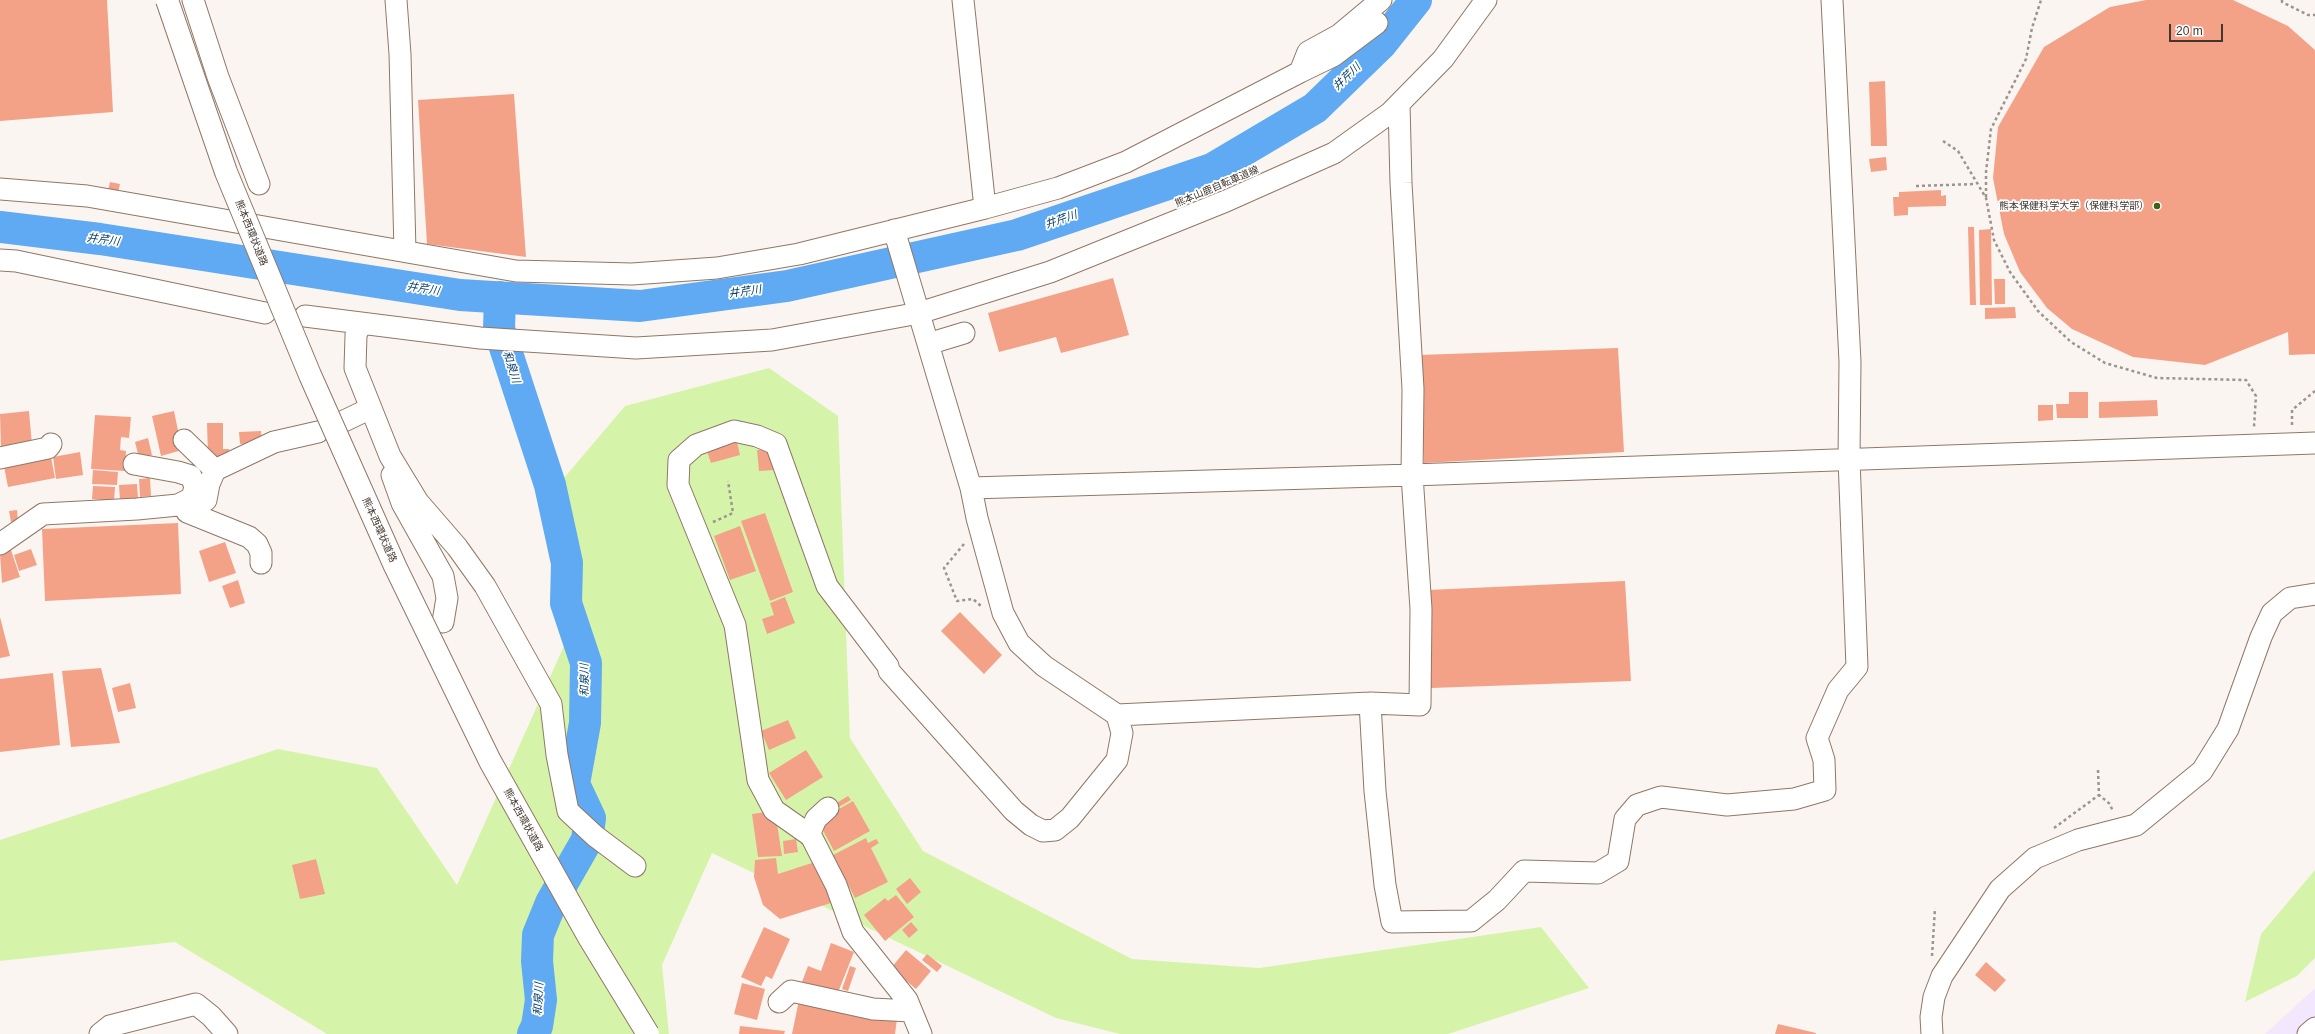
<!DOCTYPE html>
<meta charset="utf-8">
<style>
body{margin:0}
#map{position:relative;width:2315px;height:1034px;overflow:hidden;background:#fbf5f1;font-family:Helvetica,sans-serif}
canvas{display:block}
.scale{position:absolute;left:2169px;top:24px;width:54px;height:18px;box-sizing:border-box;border:2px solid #42372f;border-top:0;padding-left:5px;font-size:12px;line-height:14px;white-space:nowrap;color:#42372f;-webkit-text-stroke:3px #fff;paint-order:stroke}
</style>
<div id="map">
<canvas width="2315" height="1034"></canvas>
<div class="scale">20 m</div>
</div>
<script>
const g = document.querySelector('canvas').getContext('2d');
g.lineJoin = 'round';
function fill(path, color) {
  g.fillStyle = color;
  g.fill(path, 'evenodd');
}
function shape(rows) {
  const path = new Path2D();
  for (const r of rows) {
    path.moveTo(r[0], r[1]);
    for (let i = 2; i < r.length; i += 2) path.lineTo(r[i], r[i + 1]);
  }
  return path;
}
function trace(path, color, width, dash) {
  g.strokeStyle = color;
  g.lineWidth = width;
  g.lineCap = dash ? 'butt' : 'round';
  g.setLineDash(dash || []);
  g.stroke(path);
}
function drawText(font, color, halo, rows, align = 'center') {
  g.font = font + ' Helvetica,"Noto Sans JP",sans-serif';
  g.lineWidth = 3.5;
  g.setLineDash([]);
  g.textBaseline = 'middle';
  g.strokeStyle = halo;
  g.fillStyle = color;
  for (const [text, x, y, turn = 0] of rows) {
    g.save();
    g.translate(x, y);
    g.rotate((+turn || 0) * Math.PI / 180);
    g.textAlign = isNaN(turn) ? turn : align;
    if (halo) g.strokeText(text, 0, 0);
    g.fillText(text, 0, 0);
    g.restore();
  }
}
fill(shape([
 [2315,988,2315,1034,2265,1034]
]), '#f2e7fc');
fill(shape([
 [769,368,838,416,850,738,923,851,1132,959,1259,968,1541,927,1589,988,1448,1034,1120,1034,1056,1018,712,853,662,965,669,1034,327,1034,175,942,0,961,0,840,278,749,377,768,457,885,580,610,558,485,625,406],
 [2315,870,2315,958,2297,976,2245,1002,2261,934]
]), '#d6f4a9');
trace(shape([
 [0,227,100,239,460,295,640,306,787,286,1017,235,1212,169,1315,108,1381,44,1416,0],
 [500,297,499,329,550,485,567,563,566,603,586,663,585,723,574,784,590,818,587,840,551,903,538,935,537,961,541,1000,537,1026,533,1034]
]), '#5faaf2', 32);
fill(shape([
 [0,0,107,0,113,112,0,121],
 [2146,0,2233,0,2288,26,2315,50,2315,354,2289,355,2288,332,2205,365,2133,357,2072,329,2047,308,2020,272,2004,234,1993,178,1998,127,2044,47,2110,7],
 [1885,81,1887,146,1871,146,1869,82],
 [514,94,526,257,427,244,418,100],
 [1886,157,1887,170,1871,172,1869,159],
 [110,182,120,184,118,193,108,191],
 [1941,190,1941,196,1946,195,1946,206,1908,207,1908,215,1894,216,1893,197,1899,197,1899,192],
 [1968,227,1974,227,1976,305,1970,305],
 [1991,229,1992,305,1980,305,1979,230],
 [1113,278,1129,335,1061,353,1056,337,999,352,988,313],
 [1994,279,2005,279,2005,304,1995,304],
 [2015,307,2016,318,1985,319,1985,308],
 [1618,348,1624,452,1424,463,1419,355],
 [2069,392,2088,392,2088,418,2057,418,2056,404,2069,404],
 [2157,400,2158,416,2099,418,2099,402],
 [2038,405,2053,405,2053,420,2038,421],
 [29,411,32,445,1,448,0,414],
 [174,411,182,450,161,456,152,416],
 [95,415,131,417,129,438,121,437,120,450,126,451,125,471,91,469],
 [207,423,223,423,223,449,229,449,229,456,208,456],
 [261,431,262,443,240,444,239,432],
 [148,438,152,455,139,458,135,442],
 [737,442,740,455,711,463,707,451],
 [773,449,775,470,759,471,757,450],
 [50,452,55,478,8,487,3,461],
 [80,452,83,475,56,479,53,457],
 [93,470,118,472,117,485,92,484],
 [150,478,151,496,140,497,139,479],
 [137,484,138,498,120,500,119,485],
 [93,486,115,487,114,501,92,499],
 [17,510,18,521,11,522,9,511],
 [765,513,793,592,770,601,741,521],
 [178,523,181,594,45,601,42,529],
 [740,526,756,571,730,580,714,536],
 [225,542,236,573,209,582,199,551],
 [31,549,37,565,19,571,14,555],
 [11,550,20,577,2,583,0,554],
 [238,580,245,603,230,608,222,586],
 [1625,581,1631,681,1431,688,1428,590],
 [785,597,795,623,767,634,762,619,774,615,770,603],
 [960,612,1002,655,984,674,941,631],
 [0,617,10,656,0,658],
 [101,668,120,743,71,747,62,671],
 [53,673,60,745,0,752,0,679],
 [130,683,136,708,118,712,112,688],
 [788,720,796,738,769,750,761,731],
 [806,750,823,777,786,800,769,773],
 [848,796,851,800,837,808,835,804],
 [853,801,870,831,834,851,818,821],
 [766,812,777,824,782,856,758,857,752,814],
 [866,838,868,843,876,839,879,843,871,848,888,882,855,898,833,855],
 [796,839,798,852,784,854,783,841],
 [776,858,778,874,818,861,834,902,780,919,763,905,754,877,755,860],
 [316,859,325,894,300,899,292,865],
 [910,878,921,892,907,904,896,889],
 [896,895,914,917,885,941,864,915,885,898,888,901],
 [911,922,918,930,909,938,902,930],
 [764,927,790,939,772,979,766,976,761,986,741,977],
 [831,943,854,952,837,995,802,982,808,966,821,971],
 [906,950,931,971,916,989,891,968],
 [927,954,942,966,937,972,922,960],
 [1986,962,2006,980,1995,992,1975,975],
 [850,966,856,968,848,991,842,989],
 [742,983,765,989,757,1020,734,1014],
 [799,1000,897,1019,895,1034,792,1034],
 [1778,1024,1816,1033,1816,1034,1775,1034],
 [740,1026,785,1031,784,1034,739,1034]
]), '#f3a288');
const minor = shape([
 [193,0,218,77,259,184],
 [396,0,400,54,405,251],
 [1300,72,1333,56,1377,23],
 [0,189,87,196,516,271,632,274,717,268,799,254,985,208,963,0],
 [985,208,1058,188,1126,162,1300,72,1308,52,1339,35,1381,0],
 [894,230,971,488,977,518,1003,613,1019,643,1044,666,1117,715,1370,703,1420,705,1421,609,1412,475,1413,389,1401,183,1399,104],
 [0,260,16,261,265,313],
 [305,316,480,338,636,348,772,340,919,313,1050,272,1226,201,1334,153,1390,113,1443,59,1486,0],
 [361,323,356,335,355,368,390,456,418,502,457,547,485,586,551,704,557,755,568,811,595,836,635,866],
 [928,344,964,333],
 [344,421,369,409],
 [184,440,215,470],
 [0,458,48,448,51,444],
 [392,475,402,503,443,576,447,598,443,622],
 [971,488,1412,475,2315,443],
 [197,506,206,500,209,484,215,470,274,442,318,432],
 [187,512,249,537,257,544,261,553,261,563],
 [0,544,43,514,137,509,178,505,192,498,195,487,191,476,178,472,134,464],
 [1370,703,1375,791,1385,885,1392,922,1471,921,1497,900,1524,871,1598,873,1618,861,1625,819,1637,805,1661,797,1727,805,1794,799,1825,790,1824,760,1817,738,1838,690,1857,667,1849,459,1850,362,1832,0],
 [809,835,816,819,828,808],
 [779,1002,791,991,873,1009,911,1011],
 [100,1034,110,1026,196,1004,211,1016,227,1034],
 [921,1034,907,1000,853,932,836,885,811,836,774,810,758,780,735,625,678,485,679,460,696,445,734,431,757,436,776,444,827,586,888,666,889,671,1014,811,1031,825,1043,831,1055,830,1070,818,1117,760,1122,733,1117,715],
 [1932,1034,1931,1017,1934,997,1942,976,2000,889,2035,858,2078,840,2136,825,2202,771,2228,729,2261,637,2272,613,2290,598,2315,594],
 [2308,1034,2315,1028]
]);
trace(minor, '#907765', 23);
trace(shape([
 [2282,0,2282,2,2308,15,2315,15],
 [1943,141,1958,151,1986,198,1994,240,2010,272,2038,311,2071,342,2105,363,2157,378,2246,380,2256,396,2254,427],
 [1916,186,1976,184],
 [1986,197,1986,172,1991,129,2026,59,2032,28,2041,0],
 [2292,425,2292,410,2315,391],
 [713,522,733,513,728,481],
 [964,544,944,568,957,601,973,599,981,606],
 [2098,770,2099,795,2110,804,2113,812],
 [2054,828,2099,795],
 [1932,956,1935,908]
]), '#9c948e', 2.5, [3, 3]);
trace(minor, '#fff', 21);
const highwayBridge = shape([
 [167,0,226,172,310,375,395,566,490,761,590,939,648,1034]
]);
trace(highwayBridge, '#907765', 24, []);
trace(highwayBridge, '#fff', 22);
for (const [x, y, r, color] of [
 [2157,206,4,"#3f6118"]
]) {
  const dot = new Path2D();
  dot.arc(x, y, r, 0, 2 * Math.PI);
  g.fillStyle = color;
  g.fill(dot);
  trace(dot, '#fff', 1.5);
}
drawText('10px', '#42372f', '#fff', [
 ["熊本山鹿自転車道線",1217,187,-23],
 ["熊本西環状道路",251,233,68],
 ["熊本西環状道路",379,530,66],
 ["熊本西環状道路",523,820,61]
]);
drawText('10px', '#42372f', '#fff', [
 ["熊本保健科学大学（保健科学部）",2149,206]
], 'right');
drawText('italic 11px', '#043e6c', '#fff', [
 ["井芹川",1347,77,-44],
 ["井芹川",1061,220,-19],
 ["井芹川",103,240,8],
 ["井芹川",423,289,9],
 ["井芹川",745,292,-8],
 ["和泉川",511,367,72],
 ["和泉川",585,680,-91],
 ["和泉川",539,999,-87]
]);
</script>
